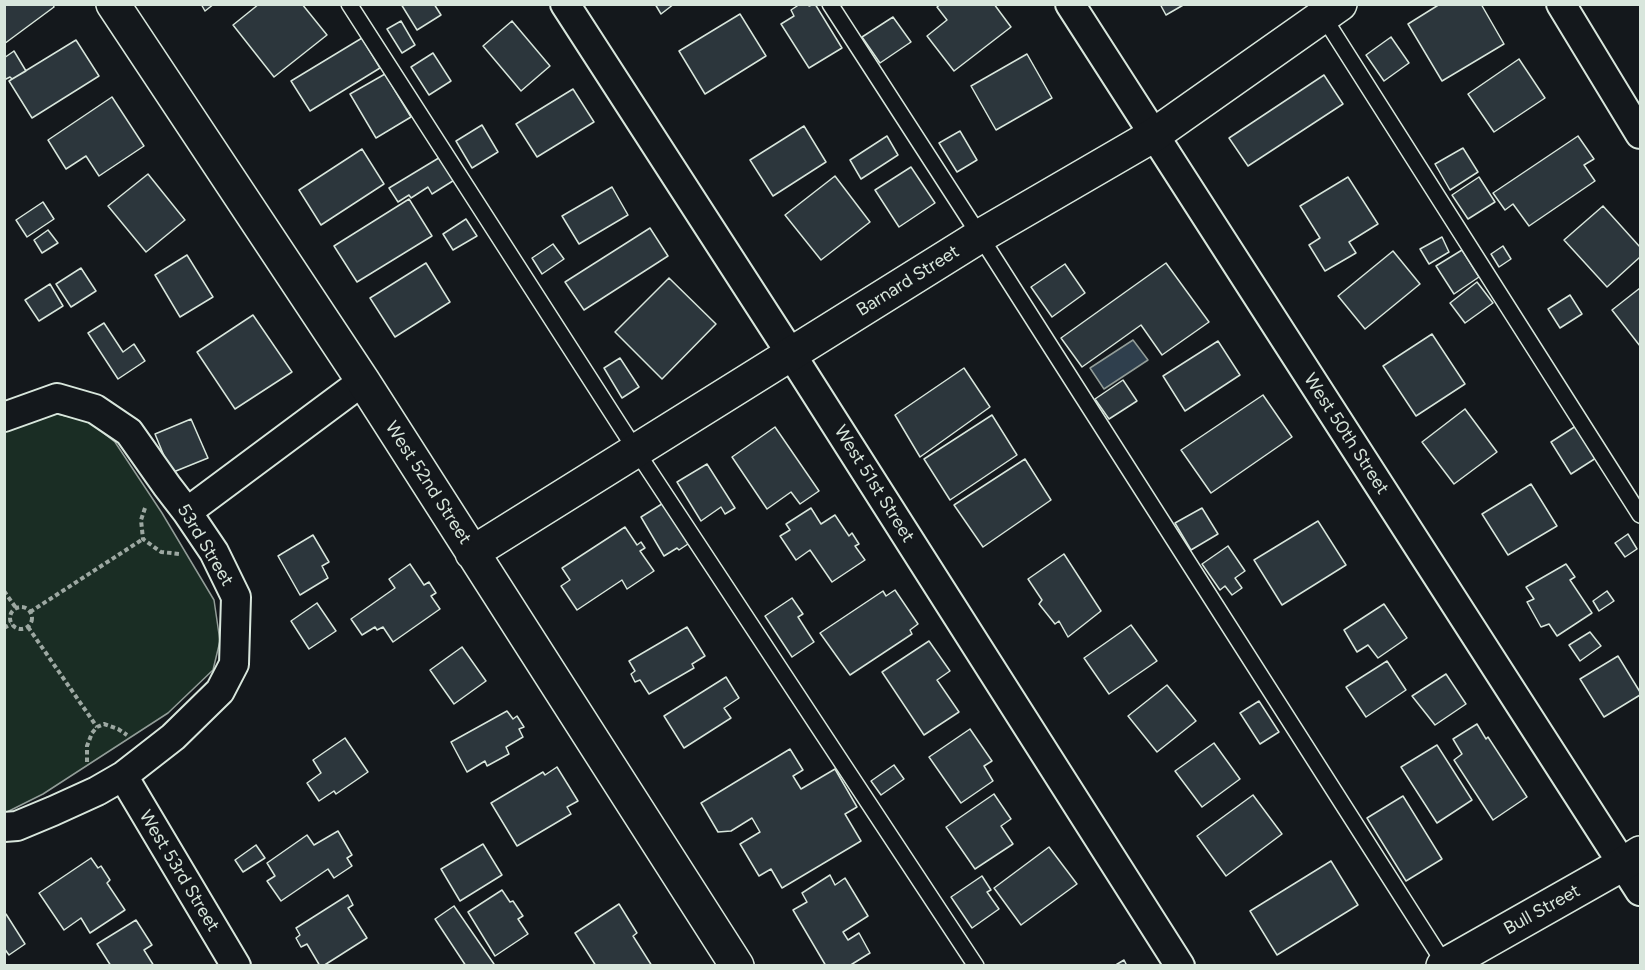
<!DOCTYPE html>
<style>
body{margin:0}
#map{position:relative;width:1645px;height:970px;overflow:hidden;background:#14181c;font-family:Figtree,sans-serif}
canvas{display:block}
.frame{position:absolute;inset:0;border:6px solid #d8e6dc;pointer-events:none}
</style>
<div id="map">
<canvas width="1645" height="970"></canvas>
<div class="frame"></div>
</div>
<script>
const g = document.querySelector('canvas').getContext('2d');
g.lineJoin = 'round';
function fill(path, color) {
  g.fillStyle = color;
  g.fill(path, 'evenodd');
}
function shape(rows) {
  const path = new Path2D();
  for (const r of rows) {
    if (r.length === 3) {
      path.moveTo(r[0] + r[2], r[1]);
      path.arc(r[0], r[1], r[2], 0, 2 * Math.PI);
      continue;
    }
    path.moveTo(r[0], r[1]);
    for (let i = 2; i < r.length; i += 2) path.lineTo(r[i], r[i + 1]);
  }
  return path;
}
function trace(path, color, width, dash) {
  g.strokeStyle = color;
  g.lineWidth = width;
  g.lineCap = dash ? 'butt' : 'round';
  g.setLineDash(dash || []);
  g.stroke(path);
}
function drawText(font, color, halo, rows, align = 'center') {
  g.font = font + ' Figtree,sans-serif';
  g.lineWidth = 4.5;
  g.setLineDash([]);
  g.textBaseline = 'middle';
  g.strokeStyle = halo;
  g.fillStyle = color;
  for (const [text, x, y, turn = 0] of rows) {
    g.save();
    g.translate(x, y);
    g.rotate((+turn || 0) * Math.PI / 180);
    g.textAlign = isNaN(turn) ? turn : align;
    if (halo) g.strokeText(text, 0, 0);
    g.fillText(text, 0, 0);
    g.restore();
  }
}
const green = shape([
 [57,414,88,421,115,442,162,513,214,600,220,641,213,670,168,713,43,794,5,813,5,429,20,420,57,414]
]);
fill(green, '#1a2d24');
trace(green, '#939e99', 1.5);
const water = shape([
 [1133,340,1148,360,1104,389,1090,368,1133,340]
]);
fill(water, '#2f3f4d');
trace(water, '#939e99', 1.5);
const building = shape([
 [4,4,53,4,54,7,4,44,4,4],
 [201,4,214,4,205,11,201,4],
 [259,4,302,4,327,35,274,77,233,25,259,4],
 [401,4,434,4,441,15,417,30,401,4],
 [655,4,674,4,661,14,655,4],
 [800,4,808,4,809,6,815,4,842,48,809,68,781,24,794,16,791,10,800,4],
 [941,4,994,4,1011,27,954,71,927,36,947,20,937,7,941,4],
 [1160,4,1185,4,1166,15,1160,4],
 [1440,4,1481,4,1504,44,1442,81,1408,24,1440,4],
 [740,14,766,56,705,94,679,51,740,14],
 [893,17,911,42,880,63,862,37,893,17],
 [401,21,415,45,402,53,387,29,401,21],
 [512,21,550,66,521,91,483,46,512,21],
 [1391,37,1409,63,1384,81,1366,55,1391,37],
 [362,38,380,68,310,111,291,81,362,38],
 [76,40,99,76,32,118,9,81,76,40],
 [14,51,26,71,12,79,10,77,4,80,4,58,14,51],
 [433,53,451,81,429,95,411,67,433,53],
 [1027,54,1052,98,996,130,971,86,1027,54],
 [1519,59,1545,98,1494,132,1468,94,1519,59],
 [385,74,411,117,376,138,350,94,385,74],
 [1324,75,1343,104,1248,166,1229,138,1324,75],
 [573,89,594,122,537,157,516,124,573,89],
 [112,97,144,146,99,176,86,156,66,169,48,140,112,97],
 [482,125,498,152,472,168,456,141,482,125],
 [804,126,826,162,773,196,750,160,804,126],
 [960,131,977,160,957,172,939,143,960,131],
 [887,136,898,155,861,179,850,160,887,136],
 [1578,136,1594,159,1584,165,1595,181,1529,226,1513,204,1505,210,1493,193,1578,136],
 [1463,148,1478,172,1450,190,1435,164,1463,148],
 [362,149,384,184,321,225,299,190,362,149],
 [442,156,456,179,432,194,428,187,411,198,409,195,398,202,389,188,442,156],
 [911,167,935,203,899,227,875,190,911,167],
 [148,174,185,220,146,252,108,206,148,174],
 [835,176,870,222,821,260,785,215,835,176],
 [1348,177,1378,224,1349,242,1356,253,1325,271,1309,245,1320,238,1300,206,1348,177],
 [1479,177,1495,202,1468,219,1452,195,1479,177],
 [612,187,628,215,579,244,562,216,612,187],
 [409,199,432,236,357,282,334,246,409,199],
 [43,202,54,219,27,237,16,220,43,202],
 [1603,206,1640,247,1640,257,1607,287,1564,240,1603,206],
 [466,219,477,236,453,250,443,234,466,219],
 [650,228,668,256,584,310,565,282,650,228],
 [48,230,58,243,42,253,34,240,48,230],
 [1442,237,1449,252,1429,264,1420,249,1442,237],
 [553,244,564,259,542,274,532,258,553,244],
 [1503,246,1511,259,1499,267,1491,254,1503,246],
 [1462,250,1479,277,1454,294,1436,266,1462,250],
 [1393,251,1420,284,1365,329,1338,296,1393,251],
 [187,255,213,297,180,317,155,275,187,255],
 [426,263,450,302,395,337,370,298,426,263],
 [1166,263,1209,322,1162,355,1141,325,1082,367,1061,338,1166,263],
 [1065,264,1085,293,1052,317,1031,287,1065,264],
 [81,268,96,291,71,307,56,284,81,268],
 [669,278,716,324,662,379,615,332,669,278],
 [1477,282,1493,303,1465,323,1450,303,1477,282],
 [50,284,63,306,39,321,25,300,50,284],
 [1640,288,1640,346,1612,310,1640,288],
 [1570,295,1582,314,1560,328,1548,309,1570,295],
 [253,315,292,372,235,409,197,352,253,315],
 [104,323,123,352,134,344,145,361,118,379,88,333,104,323],
 [1432,334,1465,384,1416,416,1383,366,1432,334],
 [1218,341,1240,375,1185,411,1163,376,1218,341],
 [620,358,639,387,622,398,604,368,620,358],
 [964,368,990,407,920,457,895,415,964,368],
 [1123,380,1137,401,1109,419,1095,399,1123,380],
 [1263,395,1292,437,1211,493,1181,450,1263,395],
 [1465,409,1497,452,1454,484,1422,442,1465,409],
 [992,415,1017,455,950,500,924,459,992,415],
 [191,419,208,458,171,473,155,434,191,419],
 [1576,426,1596,458,1571,474,1551,442,1576,426],
 [775,427,819,491,800,504,791,492,767,509,732,457,775,427],
 [1025,459,1051,500,983,547,954,505,1025,459],
 [707,464,735,508,725,514,721,507,701,521,677,482,707,464],
 [1531,484,1557,526,1508,555,1482,514,1531,484],
 [665,502,691,542,679,550,677,548,664,556,641,517,665,502],
 [811,508,821,524,835,515,849,536,852,533,859,544,855,546,865,560,832,582,810,550,796,560,780,536,790,530,786,524,811,508],
 [1202,508,1218,534,1191,550,1175,523,1202,508],
 [1318,521,1346,565,1282,605,1254,560,1318,521],
 [625,527,637,545,641,542,645,548,640,551,654,571,627,589,622,580,577,610,561,586,570,580,562,568,625,527],
 [1628,534,1637,549,1625,557,1615,543,1628,534],
 [313,535,329,562,322,566,328,578,300,595,278,556,313,535],
 [1228,546,1245,571,1235,578,1242,588,1232,595,1225,586,1220,590,1202,564,1228,546],
 [1064,554,1101,611,1068,637,1059,621,1055,624,1039,604,1042,600,1028,579,1064,554],
 [410,564,424,585,429,582,436,593,431,596,440,609,393,642,383,627,377,630,375,627,362,635,351,619,395,588,389,579,410,564],
 [1566,564,1575,577,1570,580,1592,613,1557,636,1549,624,1541,627,1527,602,1534,599,1526,587,1566,564],
 [895,590,918,624,910,630,912,634,850,675,820,633,883,591,886,596,895,590],
 [1607,591,1614,601,1599,611,1593,601,1607,591],
 [792,598,803,614,798,617,814,642,792,657,765,616,792,598],
 [317,603,336,631,309,649,291,621,317,603],
 [1384,604,1407,638,1378,658,1368,645,1357,652,1344,630,1384,604],
 [1131,625,1157,661,1109,694,1084,658,1131,625],
 [687,627,705,656,692,664,694,668,649,694,640,680,635,682,631,674,635,671,629,661,687,627],
 [1590,632,1601,646,1580,661,1569,645,1590,632],
 [929,641,950,671,937,680,959,712,924,735,882,672,929,641],
 [462,647,486,681,454,704,430,670,462,647],
 [1618,656,1640,692,1640,695,1604,717,1580,679,1618,656],
 [1387,661,1406,690,1366,717,1346,687,1387,661],
 [1446,674,1466,704,1435,725,1412,696,1446,674],
 [726,677,739,698,724,708,731,718,684,748,664,716,726,677],
 [1167,685,1196,721,1157,752,1128,716,1167,685],
 [1259,701,1279,732,1260,744,1240,713,1259,701],
 [507,711,513,719,517,716,524,727,519,729,523,737,506,747,509,754,487,766,485,761,467,772,451,742,507,711],
 [1477,724,1486,739,1488,737,1527,797,1493,820,1454,760,1462,754,1453,739,1477,724],
 [970,729,992,761,984,766,993,781,961,803,929,757,970,729],
 [345,738,368,772,336,794,334,791,319,801,307,783,321,773,313,760,345,738],
 [1214,743,1240,779,1202,807,1175,771,1214,743],
 [1437,745,1472,800,1437,823,1401,767,1437,745],
 [790,749,803,770,793,776,801,789,835,769,857,807,845,814,861,841,782,888,771,869,759,876,740,844,760,832,752,818,731,831,718,832,701,803,790,749],
 [894,765,904,779,881,795,871,781,894,765],
 [557,767,578,801,567,807,571,814,517,846,491,803,543,772,545,775,557,767],
 [994,794,1011,819,1001,826,1013,844,975,869,946,827,994,794],
 [1253,795,1282,834,1226,876,1197,836,1253,795],
 [1403,796,1442,859,1406,881,1367,818,1403,796],
 [338,831,352,855,347,858,352,866,334,878,328,869,281,901,267,881,275,876,267,863,307,835,314,845,338,831],
 [483,844,502,875,460,901,441,869,483,844],
 [256,845,265,858,243,872,235,860,256,845],
 [1049,847,1077,884,1021,925,994,888,1049,847],
 [91,858,98,868,101,866,110,880,107,883,125,910,90,933,81,918,64,930,39,893,91,858],
 [1331,861,1358,905,1277,955,1250,911,1331,861],
 [830,875,835,885,845,878,868,916,843,932,848,940,859,933,870,953,849,966,826,966,793,910,807,902,802,893,830,875],
 [982,876,991,890,987,892,999,909,972,928,951,897,982,876],
 [502,890,510,902,513,901,523,916,518,919,528,934,495,956,468,912,502,890],
 [348,895,353,905,348,908,367,938,323,966,320,966,307,944,301,947,296,938,300,935,296,928,348,895],
 [619,904,637,933,633,936,652,966,596,966,575,933,619,904],
 [454,906,494,964,492,966,466,966,435,919,454,906],
 [6,914,25,944,9,955,4,948,4,915,6,914],
 [136,920,152,945,144,950,154,966,111,966,97,944,136,920],
 [1124,960,1127,966,1114,966,1124,960]
]);
fill(building, '#2c363c');
trace(building, '#d8e6dc', 1.5);
const lane = shape([
 [349,4,637,452,976,966],
 [830,4,980,236,1446,966],
 [1323,16,1640,515]
]);
const street = shape([
 [565,4,791,354,1180,966],
 [1070,4,1640,891],
 [1561,4,1640,134],
 [4,417,57,398,95,409,129,432,167,486,187,512,214,552,236,597,234,664,220,691,173,737,123,776,97,791,53,811,17,826,4,827],
 [187,512,363,381],
 [123,776,236,966]
]);
const secondary = shape([
 [113,4,363,381,737,966],
 [472,553,980,236,1154,135,1340,4],
 [1443,966,1623,864,1640,853]
]);
trace(lane, '#d8e6dc', 18);
trace(street, '#d8e6dc', 32);
trace(secondary, '#d8e6dc', 36);
trace(shape([
 [145,508,141,520,143,539,161,552,180,554],
 [4,591,16,608],
 [21,618,11],
 [30,612,143,539],
 [28,627,97,727],
 [4,628,11,624],
 [87,762,87,746,92,733,97,727,104,724,118,729,127,735]
]), '#9da8a2', 4, [4.5, 3]);
trace(lane, '#14181c', 15);
trace(street, '#14181c', 28);
trace(secondary, '#14181c', 33);
drawText('18px', '#d8e6dc', '#14181c', [
 ["Barnard Street",908,281,-32],
 ["West 50th Street",1346,434,57],
 ["West 52nd Street",428,483,57],
 ["West 51st Street",874,484,58],
 ["53rd Street",205,545,59],
 ["West 53rd Street",179,871,59],
 ["Bull Street",1542,910,-29]
]);
</script>
